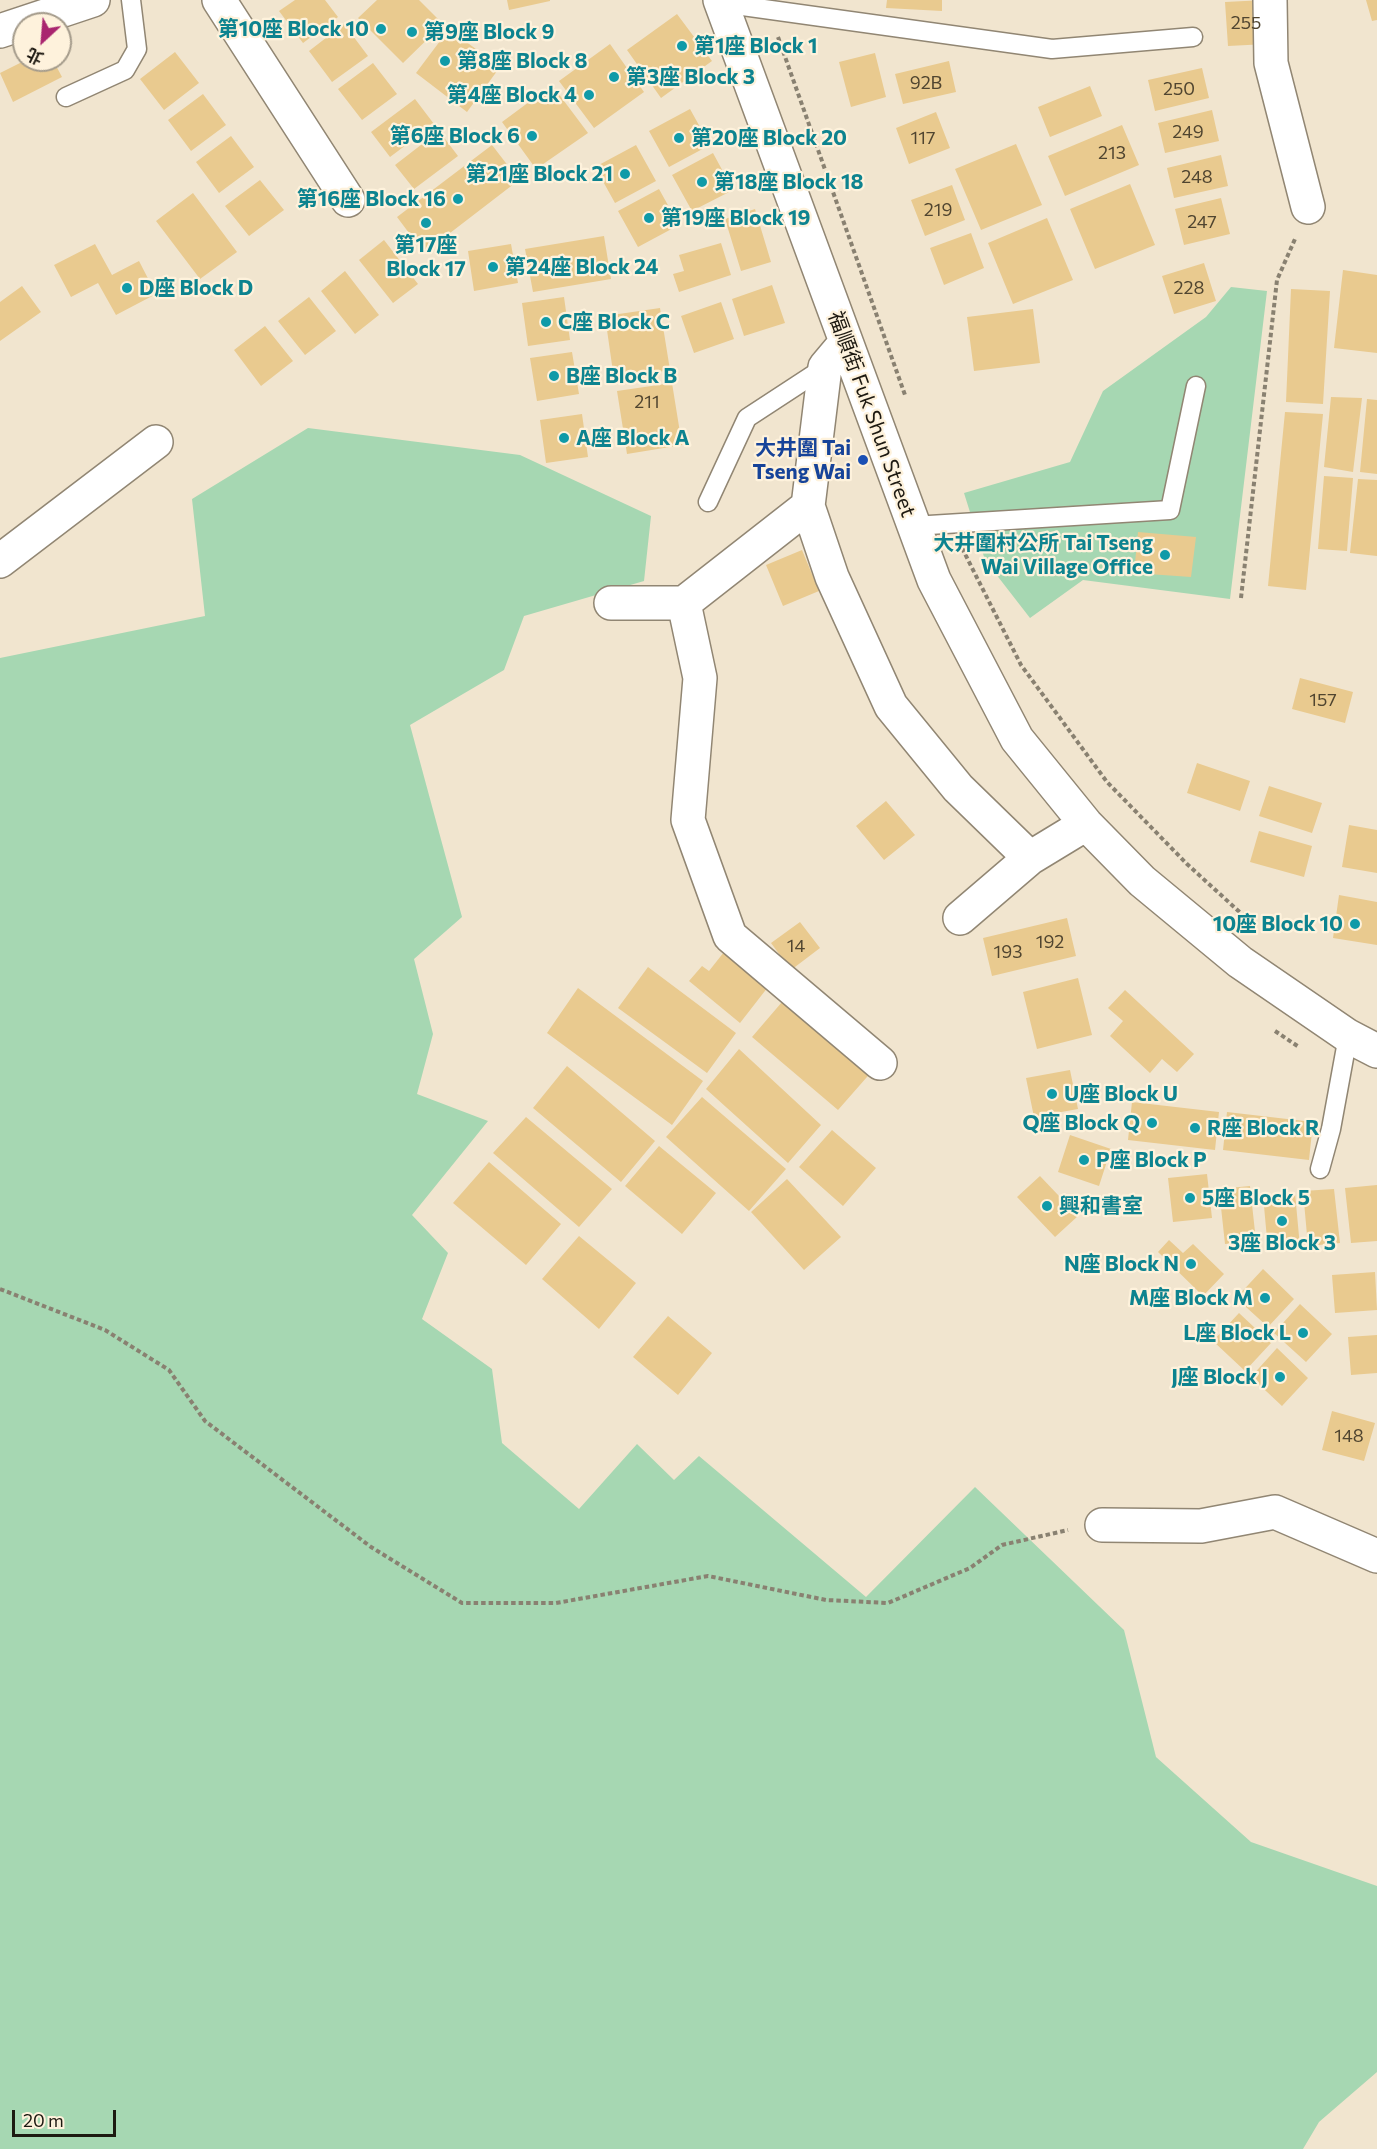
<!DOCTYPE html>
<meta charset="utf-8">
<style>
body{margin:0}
#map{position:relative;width:1377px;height:2149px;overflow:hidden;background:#f1e5cf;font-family:Commissioner,"Noto Sans TC",sans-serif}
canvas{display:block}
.north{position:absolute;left:12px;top:12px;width:60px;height:60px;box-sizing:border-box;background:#fef2dc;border:2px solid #a49b8b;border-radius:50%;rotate:206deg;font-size:16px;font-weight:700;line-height:24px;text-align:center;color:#1d1911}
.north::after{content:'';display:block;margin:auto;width:21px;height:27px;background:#a9256f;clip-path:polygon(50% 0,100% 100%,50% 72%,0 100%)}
.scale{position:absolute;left:12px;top:2110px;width:104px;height:27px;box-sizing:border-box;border:3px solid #1d1911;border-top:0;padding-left:8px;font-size:18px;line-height:21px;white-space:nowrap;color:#1d1911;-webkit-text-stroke:4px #fef2dc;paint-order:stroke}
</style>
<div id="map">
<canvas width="1377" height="2149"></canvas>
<div class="north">北</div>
<div class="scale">20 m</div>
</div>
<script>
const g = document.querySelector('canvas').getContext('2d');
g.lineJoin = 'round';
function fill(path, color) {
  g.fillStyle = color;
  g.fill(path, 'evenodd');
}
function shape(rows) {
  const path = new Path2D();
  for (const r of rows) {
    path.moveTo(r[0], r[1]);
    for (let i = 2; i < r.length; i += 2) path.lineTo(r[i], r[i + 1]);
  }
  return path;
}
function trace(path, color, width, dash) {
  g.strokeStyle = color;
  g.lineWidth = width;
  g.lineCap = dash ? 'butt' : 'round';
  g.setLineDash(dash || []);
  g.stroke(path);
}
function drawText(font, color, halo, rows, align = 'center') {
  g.font = font + ' Commissioner,"Noto Sans TC",sans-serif';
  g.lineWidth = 4.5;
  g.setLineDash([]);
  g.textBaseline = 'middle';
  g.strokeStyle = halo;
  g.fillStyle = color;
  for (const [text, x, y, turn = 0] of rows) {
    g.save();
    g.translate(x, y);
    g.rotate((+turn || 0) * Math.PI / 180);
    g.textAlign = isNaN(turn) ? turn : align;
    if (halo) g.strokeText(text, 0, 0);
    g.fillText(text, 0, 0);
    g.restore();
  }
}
fill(shape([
 [1231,287,1267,291,1230,599,1083,580,1030,618,985,560,964,493,1070,462,1103,391,1206,317],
 [308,428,520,455,651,516,644,581,524,616,504,670,410,725,462,917,414,959,433,1034,417,1094,488,1121,412,1215,448,1253,422,1319,492,1369,502,1443,579,1509,637,1444,674,1480,699,1456,866,1597,975,1487,1124,1630,1156,1757,1251,1842,1377,1886,1377,2072,1319,2122,1303,2149,0,2149,0,658,205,616,192,499]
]), '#a6d7b2');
fill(shape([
 [295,0,325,0,338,17,303,43,279,11],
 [377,0,419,0,443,24,403,63,358,18],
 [507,0,550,0,550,1,509,10],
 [887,0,942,0,942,11,886,8],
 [1265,0,1267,44,1228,46,1225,2],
 [1366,0,1377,0,1377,20,1372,21],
 [677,14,712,61,661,98,627,50],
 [344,24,368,56,332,82,309,51],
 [449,29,500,67,467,112,416,73],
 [610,44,644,92,594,128,559,81],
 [175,52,199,83,164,110,140,79],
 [875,53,886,97,851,107,839,62],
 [26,60,53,60,62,77,13,102,0,73],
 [949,61,956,92,903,104,895,74],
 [373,63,397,94,362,120,338,89],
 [1202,68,1209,98,1155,111,1148,80],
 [552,85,588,133,536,169,502,122],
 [1090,86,1102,116,1050,137,1038,107],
 [203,94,226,125,191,151,168,120],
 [415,99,434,124,390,157,371,132],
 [690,109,710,145,669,167,649,131],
 [1212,110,1219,141,1165,153,1158,123],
 [936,112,950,148,909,164,896,128],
 [1122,125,1139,165,1065,196,1048,156],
 [439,131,458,156,414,189,395,165],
 [231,136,254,167,219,193,196,162],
 [1016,144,1042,205,981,230,955,169],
 [492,145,519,180,424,253,397,217],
 [636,145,656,181,615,203,595,167],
 [713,153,733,190,692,211,672,175],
 [1221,155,1228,186,1174,198,1167,168],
 [260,180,284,210,249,236,225,206],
 [1130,184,1155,245,1095,269,1070,209],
 [952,185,965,220,925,236,911,200],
 [659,189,679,225,638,247,618,211],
 [193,193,237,252,200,279,156,221],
 [1221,198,1230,234,1184,245,1175,209],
 [755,209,771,262,741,271,725,219],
 [1047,218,1073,280,1013,304,988,243],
 [971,233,984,268,944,285,930,248],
 [604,236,611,279,533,292,525,249],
 [384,240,418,284,393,303,359,260],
 [721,243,731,275,679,292,673,274,684,271,679,255],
 [95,244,112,275,139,261,156,294,116,315,98,283,71,297,54,265],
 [511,244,518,283,474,291,468,251],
 [1204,263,1216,301,1174,314,1162,276],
 [1343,270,1377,275,1377,353,1334,348],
 [345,271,379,315,355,334,321,291],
 [772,285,785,323,744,336,732,299],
 [22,286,41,312,0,341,0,302],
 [1291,289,1330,291,1323,404,1286,402],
 [309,297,336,331,305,355,278,321],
 [564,297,570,340,528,346,522,303],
 [721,302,734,339,694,353,681,316],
 [660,308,670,370,614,379,605,316],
 [1033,309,1040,363,974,371,967,317],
 [265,326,293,361,261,386,234,350],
 [572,352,579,394,537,401,530,358],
 [672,383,682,445,627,454,617,391],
 [1331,397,1362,398,1353,472,1324,467],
 [1367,399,1377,400,1377,474,1360,472],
 [1285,412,1323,414,1306,590,1268,586],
 [582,414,588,457,546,463,540,420],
 [1324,476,1353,478,1347,551,1318,549],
 [1358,479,1377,480,1377,556,1350,553],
 [1138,532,1196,537,1191,577,1134,573],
 [802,550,819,591,783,606,766,565],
 [1300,678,1353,692,1345,723,1292,709],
 [1197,763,1250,781,1240,811,1187,793],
 [1269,786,1322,803,1312,833,1259,816],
 [886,801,915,835,884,860,856,826],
 [1349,825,1377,830,1377,873,1342,867],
 [1259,831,1312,846,1304,877,1250,862],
 [1339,895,1377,902,1377,945,1333,938],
 [1067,918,1076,956,992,976,983,938],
 [800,922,820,948,791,970,771,943],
 [724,952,768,987,740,1023,689,981,702,966,709,971],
 [648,967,736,1033,707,1073,618,1008],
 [1078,978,1092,1035,1037,1049,1023,992],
 [578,988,703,1081,672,1125,547,1033],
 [1125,990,1194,1054,1177,1072,1162,1059,1150,1073,1110,1036,1123,1021,1108,1008],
 [788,995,874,1069,838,1110,752,1037],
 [739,1049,821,1125,788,1163,706,1089],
 [567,1066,655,1141,621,1182,533,1108],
 [1070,1070,1078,1109,1034,1117,1026,1078],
 [702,1097,786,1169,749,1211,666,1137],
 [1132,1102,1219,1112,1215,1150,1128,1140],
 [1227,1112,1313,1122,1309,1160,1223,1150],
 [526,1117,612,1189,579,1227,493,1153],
 [832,1130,876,1168,843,1206,799,1167],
 [1070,1135,1111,1149,1099,1186,1058,1172],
 [659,1146,716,1193,682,1234,625,1186],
 [489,1162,561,1224,526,1265,453,1203],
 [1207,1174,1212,1218,1173,1222,1168,1178],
 [1040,1176,1078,1216,1055,1237,1017,1197],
 [787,1179,841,1237,804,1270,751,1212],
 [1377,1185,1377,1241,1351,1243,1345,1188],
 [1250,1186,1256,1241,1225,1244,1219,1189],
 [1334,1189,1340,1243,1308,1246,1303,1191],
 [1295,1193,1300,1247,1268,1250,1263,1195],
 [579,1236,636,1283,599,1329,542,1279],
 [1169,1240,1183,1253,1193,1244,1224,1274,1203,1296,1158,1252],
 [1263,1269,1294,1299,1268,1327,1236,1298],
 [1375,1272,1377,1310,1335,1313,1332,1275],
 [1300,1304,1332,1334,1306,1362,1274,1333],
 [1239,1313,1271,1343,1245,1371,1213,1341],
 [668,1316,712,1353,678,1395,633,1357],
 [1377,1335,1377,1373,1351,1375,1348,1337],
 [1277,1348,1308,1378,1282,1406,1251,1377],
 [1332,1411,1375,1423,1364,1461,1322,1450]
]), '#e9ca8f');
const service = shape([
 [721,3,1052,49,1193,37],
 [66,97,125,70,137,49,131,0],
 [708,502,747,418,825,367],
 [913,526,1170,510,1196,386],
 [1320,1169,1331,1129,1348,1036]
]);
const minor = shape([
 [219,0,348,200],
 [720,0,934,580,1017,739,1086,824,1142,881,1240,962,1348,1036,1377,1051],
 [1270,0,1271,63,1308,207],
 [0,31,93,0],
 [808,506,832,577,891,706,958,788,1030,858],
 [0,561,156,442],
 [611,603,684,603,808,506,825,367,846,342],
 [684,603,700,678,688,820,730,936,880,1063],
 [960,918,1030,858,1086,824],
 [1102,1525,1201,1526,1275,1512,1377,1556]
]);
trace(service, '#918673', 21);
trace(minor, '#918673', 36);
trace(shape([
 [778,37,905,395],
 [962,548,1021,665,1107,782,1187,864,1256,927],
 [1241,598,1277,280,1295,239],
 [1275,1031,1299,1047],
 [0,1289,105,1330,169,1370,205,1421,371,1547,462,1603,556,1603,708,1576,826,1600,888,1603,970,1568,1002,1545,1068,1530]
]), '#898171', 4, [4.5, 3]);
trace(service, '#fff', 18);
trace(minor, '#fff', 33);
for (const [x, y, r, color] of [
 [381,29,6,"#0f9aa8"],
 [412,32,6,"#0f9aa8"],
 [682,46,6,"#0f9aa8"],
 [445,61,6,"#0f9aa8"],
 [614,77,6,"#0f9aa8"],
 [589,95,6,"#0f9aa8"],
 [532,136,6,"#0f9aa8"],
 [679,138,6,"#0f9aa8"],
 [625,174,6,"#0f9aa8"],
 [702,182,6,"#0f9aa8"],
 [458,199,6,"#0f9aa8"],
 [649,218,6,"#0f9aa8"],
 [426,223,6,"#0f9aa8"],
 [493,267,6,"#0f9aa8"],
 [127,288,6,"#0f9aa8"],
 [546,322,6,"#0f9aa8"],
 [554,376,6,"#0f9aa8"],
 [564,438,6,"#0f9aa8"],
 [863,460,6,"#1a4fb4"],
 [1165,555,6,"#0f9aa8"],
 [1355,924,6,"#0f9aa8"],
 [1052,1094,6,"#0f9aa8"],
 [1152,1123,6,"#0f9aa8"],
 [1195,1128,6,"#0f9aa8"],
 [1084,1160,6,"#0f9aa8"],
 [1190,1198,6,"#0f9aa8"],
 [1047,1206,6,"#0f9aa8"],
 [1282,1221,6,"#0f9aa8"],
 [1191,1264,6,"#0f9aa8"],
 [1265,1298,6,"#0f9aa8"],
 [1303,1333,6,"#0f9aa8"],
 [1280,1377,6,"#0f9aa8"]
]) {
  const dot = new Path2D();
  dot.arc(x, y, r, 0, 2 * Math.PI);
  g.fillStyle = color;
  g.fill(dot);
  trace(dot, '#fef2dc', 2);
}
drawText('18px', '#504530', null, [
 ["255",1246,23],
 ["92B",926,83],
 ["250",1179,89],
 ["249",1188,132],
 ["117",923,138],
 ["213",1112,153],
 ["248",1197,177],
 ["219",938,210],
 ["247",1202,222],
 ["228",1189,288],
 ["211",647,402],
 ["157",1323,700],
 ["192",1050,942],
 ["14",796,946],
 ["193",1008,952],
 ["148",1349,1436]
]);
drawText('bold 21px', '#0d838f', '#fef2dc', [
 ["第10座 Block 10",369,29,"right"],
 ["第9座 Block 9",424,32],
 ["第1座 Block 1",694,46],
 ["第8座 Block 8",457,61],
 ["第3座 Block 3",626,77],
 ["第4座 Block 4",577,95,"right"],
 ["第6座 Block 6",520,136,"right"],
 ["第20座 Block 20",691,138],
 ["第21座 Block 21",613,174,"right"],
 ["第18座 Block 18",714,182],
 ["第16座 Block 16",446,199,"right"],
 ["第19座 Block 19",661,218],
 ["第17座",426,245,"center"],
 ["Block 17",426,269,"center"],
 ["第24座 Block 24",505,267],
 ["D座 Block D",139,288],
 ["C座 Block C",558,322],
 ["B座 Block B",566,376],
 ["A座 Block A",576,438],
 ["大井圍村公所 Tai Tseng",1153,543,"right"],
 ["Wai Village Office",1153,567,"right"],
 ["10座 Block 10",1343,924,"right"],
 ["U座 Block U",1064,1094],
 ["Q座 Block Q",1140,1123,"right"],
 ["R座 Block R",1207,1128],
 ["P座 Block P",1096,1160],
 ["5座 Block 5",1202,1198],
 ["興和書室",1059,1206],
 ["3座 Block 3",1282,1243,"center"],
 ["N座 Block N",1179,1264,"right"],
 ["M座 Block M",1253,1298,"right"],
 ["L座 Block L",1291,1333,"right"],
 ["J座 Block J",1268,1377,"right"]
], 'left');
drawText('21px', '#1d1911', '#fef2dc', [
 ["福順街 Fuk Shun Street",872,414,70]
]);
drawText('bold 21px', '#164399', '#fef2dc', [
 ["大井圍 Tai",851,448],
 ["Tseng Wai",851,472]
], 'right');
</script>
